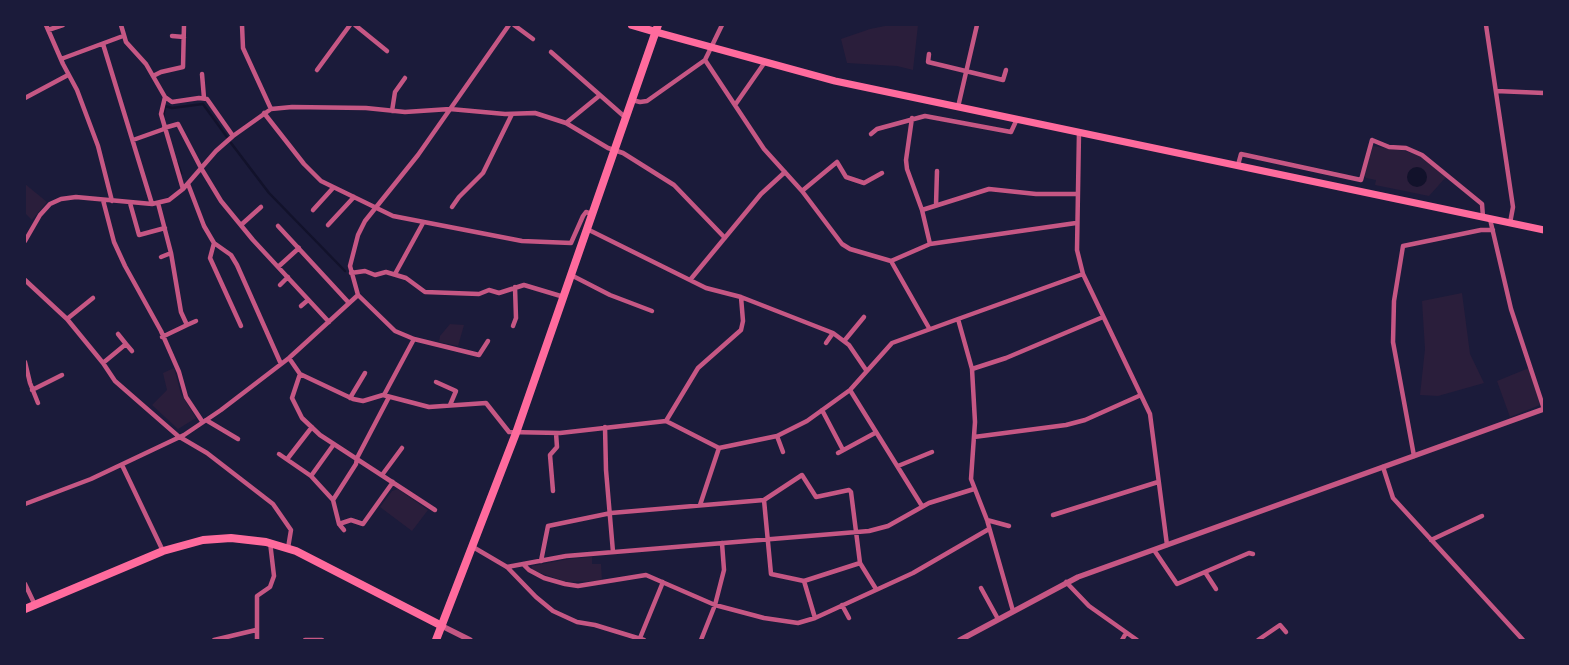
<!DOCTYPE html>
<style>
body{margin:0}
#map{position:relative;width:1569px;height:665px;overflow:hidden;background:#1b1b3a;font-family:"PT Sans",sans-serif}
canvas{display:block}
.frame{position:absolute;inset:0;border:26px solid #1b1b3a;pointer-events:none}
</style>
<div id="map">
<canvas width="1569" height="665"></canvas>
<div class="frame"></div>
</div>
<script>
const g = document.querySelector('canvas').getContext('2d');
g.lineJoin = 'round';
function fill(path, color) {
  g.fillStyle = color;
  g.fill(path, 'evenodd');
}
function shape(rows) {
  const path = new Path2D();
  for (const r of rows) {
    if (r.length === 3) {
      path.moveTo(r[0] + r[2], r[1]);
      path.arc(r[0], r[1], r[2], 0, 2 * Math.PI);
      continue;
    }
    path.moveTo(r[0], r[1]);
    for (let i = 2; i < r.length; i += 2) path.lineTo(r[i], r[i + 1]);
  }
  return path;
}
function trace(path, color, width, dash) {
  g.strokeStyle = color;
  g.lineWidth = width;
  g.lineCap = dash ? 'butt' : 'round';
  g.setLineDash(dash || []);
  g.stroke(path);
}
fill(shape([
 [890,25,918,25,913,70,897,66,847,63,841,39,870,29],
 [1373,146,1405,151,1421,156,1446,177,1429,196,1375,185,1376,180,1366,178,1364,175],
 [25,184,47,202,32,220,25,213],
 [1462,293,1470,354,1484,383,1438,396,1420,395,1425,349,1422,301],
 [450,324,464,325,458,346,439,342,440,336],
 [174,368,181,394,196,418,178,429,152,405,167,390,163,373],
 [1529,368,1540,405,1510,417,1497,381],
 [398,489,428,510,412,531,380,507,392,491],
 [592,557,592,564,601,564,602,581,566,582,532,570,532,566,569,559]
]), '#2a1e3b');
fill(shape([
 [1417,177,10]
]), '#12122b');
trace(shape([
 [165,106,172,108,203,104,227,137],
 [163,117,165,106],
 [231,143,269,193,345,271],
 [177,162,181,173]
]), '#12122b', 2.5);
trace(shape([
 [46,25,63,64,77,90,98,146,112,201],
 [121,25,126,42,146,64,165,97,172,102,199,98,207,99,233,136],
 [242,25,243,48,271,109],
 [355,25,387,51],
 [514,25,533,39],
 [1486,25,1513,207,1510,223],
 [48,30,63,25],
 [172,36,184,37],
 [103,44,152,204],
 [551,52,626,118],
 [929,54,928,62,1003,80,1006,70],
 [61,59,123,36],
 [705,60,764,149,802,191,842,244,850,249,891,261,929,328],
 [317,70,350,25],
 [202,74,204,98],
 [153,76,161,72,183,67,184,25],
 [1496,91,1544,93],
 [165,97,161,114,183,189],
 [25,98,68,75],
 [632,100,640,102,647,101,705,60,722,25],
 [735,105,765,62],
 [958,107,977,25],
 [392,111,395,92,405,78],
 [264,113,304,164,321,181,393,216,522,241,571,243,583,216,586,212,592,214],
 [912,118,906,160,907,169,922,210,930,244],
 [566,123,599,96],
 [164,128,178,124,201,168,221,201,253,240,329,322],
 [1079,132,1077,250,1083,274,1150,414,1167,545],
 [871,134,877,129,925,116,1011,132,1017,119],
 [133,140,164,129],
 [1238,165,1241,154,1361,180,1372,140,1389,147,1406,148,1422,155,1482,204,1483,217],
 [188,184,204,226,214,243,231,255,237,265,281,364],
 [802,191,837,162,846,177,864,183,882,173],
 [103,200,114,242,125,266,161,331,179,372,186,397,202,421],
 [130,203,139,235,165,228],
 [158,203,171,253,181,312,187,325,162,337],
 [936,205,937,171],
 [452,207,459,197,483,173,512,114],
 [313,210,333,188],
 [922,210,989,189,1036,194,1077,194],
 [1490,219,1511,309,1544,409],
 [241,225,261,207],
 [328,225,354,197],
 [278,226,349,303],
 [587,229,706,288,741,297,833,333,849,345,866,370],
 [25,241,40,215,50,204,61,199,76,197,152,204,169,200,183,189,216,151,233,136,271,109,292,107,366,108,405,112,450,109,505,114,535,113,566,123,608,148,623,153,674,185,725,238],
 [214,243,210,258,241,326],
 [161,257,171,253],
 [891,261,930,244,1076,223],
 [278,267,299,248],
 [351,273,365,271,375,275,386,272,406,278,425,292,479,294,489,290,499,293,524,285,564,297],
 [395,274,423,223],
 [571,275,610,295,652,311],
 [25,280,67,319,103,363,115,381,178,436,207,453,273,504,291,530,288,548],
 [690,280,761,194,785,172],
 [280,285,288,277],
 [358,295,395,331,414,339,479,355,488,341],
 [301,306,308,300],
 [67,319,93,298],
 [958,319,1083,274],
 [187,325,196,321],
 [513,326,516,318,515,287],
 [118,334,126,344],
 [845,340,864,317],
 [826,343,833,333],
 [289,358,300,374,353,399,363,401,383,395,429,407,486,403,509,432,560,433,666,421,719,448,777,436,807,421,850,390,892,343,958,319,972,369,975,422,971,479,987,520,1013,611],
 [25,362,30,383,38,403],
 [103,363,126,344,132,351],
 [972,369,1006,358,1103,317],
 [300,374,292,398,302,418,320,435,435,510],
 [436,382,456,391,450,405],
 [32,390,62,375],
 [850,390,922,506],
 [384,395,414,339],
 [350,398,365,373],
 [822,410,843,450],
 [206,420,238,439],
 [666,421,698,368,741,330,743,321,741,297],
 [605,427,606,470,613,552],
 [777,436,783,452],
 [974,437,1066,425,1085,420,1141,395],
 [838,453,875,433],
 [279,454,311,476,333,500,339,524,344,530],
 [1414,456,1393,342,1394,301,1403,246,1481,230,1493,230],
 [288,458,312,427],
 [122,465,163,551],
 [898,466,932,452],
 [1383,467,1393,498,1523,640],
 [382,475,402,448],
 [311,476,334,444],
 [553,491,550,455,557,447,556,433],
 [333,500,356,464,357,458,389,397],
 [764,500,771,574,804,581,860,563],
 [25,504,91,479,184,435,221,410,289,358,358,295,350,266,358,235,365,221,418,155,509,25],
 [700,505,719,448],
 [1053,515,1158,482],
 [987,520,1009,526],
 [339,524,351,520,363,524,393,482],
 [1431,540,1482,516],
 [473,547,507,567,536,597,553,611,577,622,595,625,644,640],
 [1154,550,1177,584,1249,553,1253,554],
 [541,561,548,526,611,513,764,500,802,475,816,497,849,490,851,492,860,563,876,589],
 [524,565,529,570,544,578,565,584,578,586,646,575,715,605,764,618,798,623,815,618,913,573,989,529],
 [507,567,566,556,869,531,888,526,929,503,974,489],
 [1205,572,1216,589],
 [804,581,815,618],
 [1066,582,1089,606,1137,640],
 [25,584,35,605],
 [981,588,998,619],
 [842,605,849,618],
 [640,638,663,582],
 [214,640,256,630],
 [257,640,257,596,270,587,274,576,270,542],
 [305,640,322,640],
 [701,640,715,605,724,570,722,543],
 [1122,640,1126,633],
 [1258,640,1280,625,1286,632]
]), '#c65784', 4.5);
trace(shape([
 [442,626,470,640],
 [960,640,1078,577,1544,409]
]), '#c65784', 5.5);
trace(shape([
 [656,32,835,81,1544,230]
]), '#ff6b9d', 7);
trace(shape([
 [632,25,656,32],
 [25,609,163,551,203,540,231,538,266,542,296,551,442,626]
]), '#ff6b9d', 8);
trace(shape([
 [436,640,516,433,658,25]
]), '#ff6b9d', 8);
</script>
